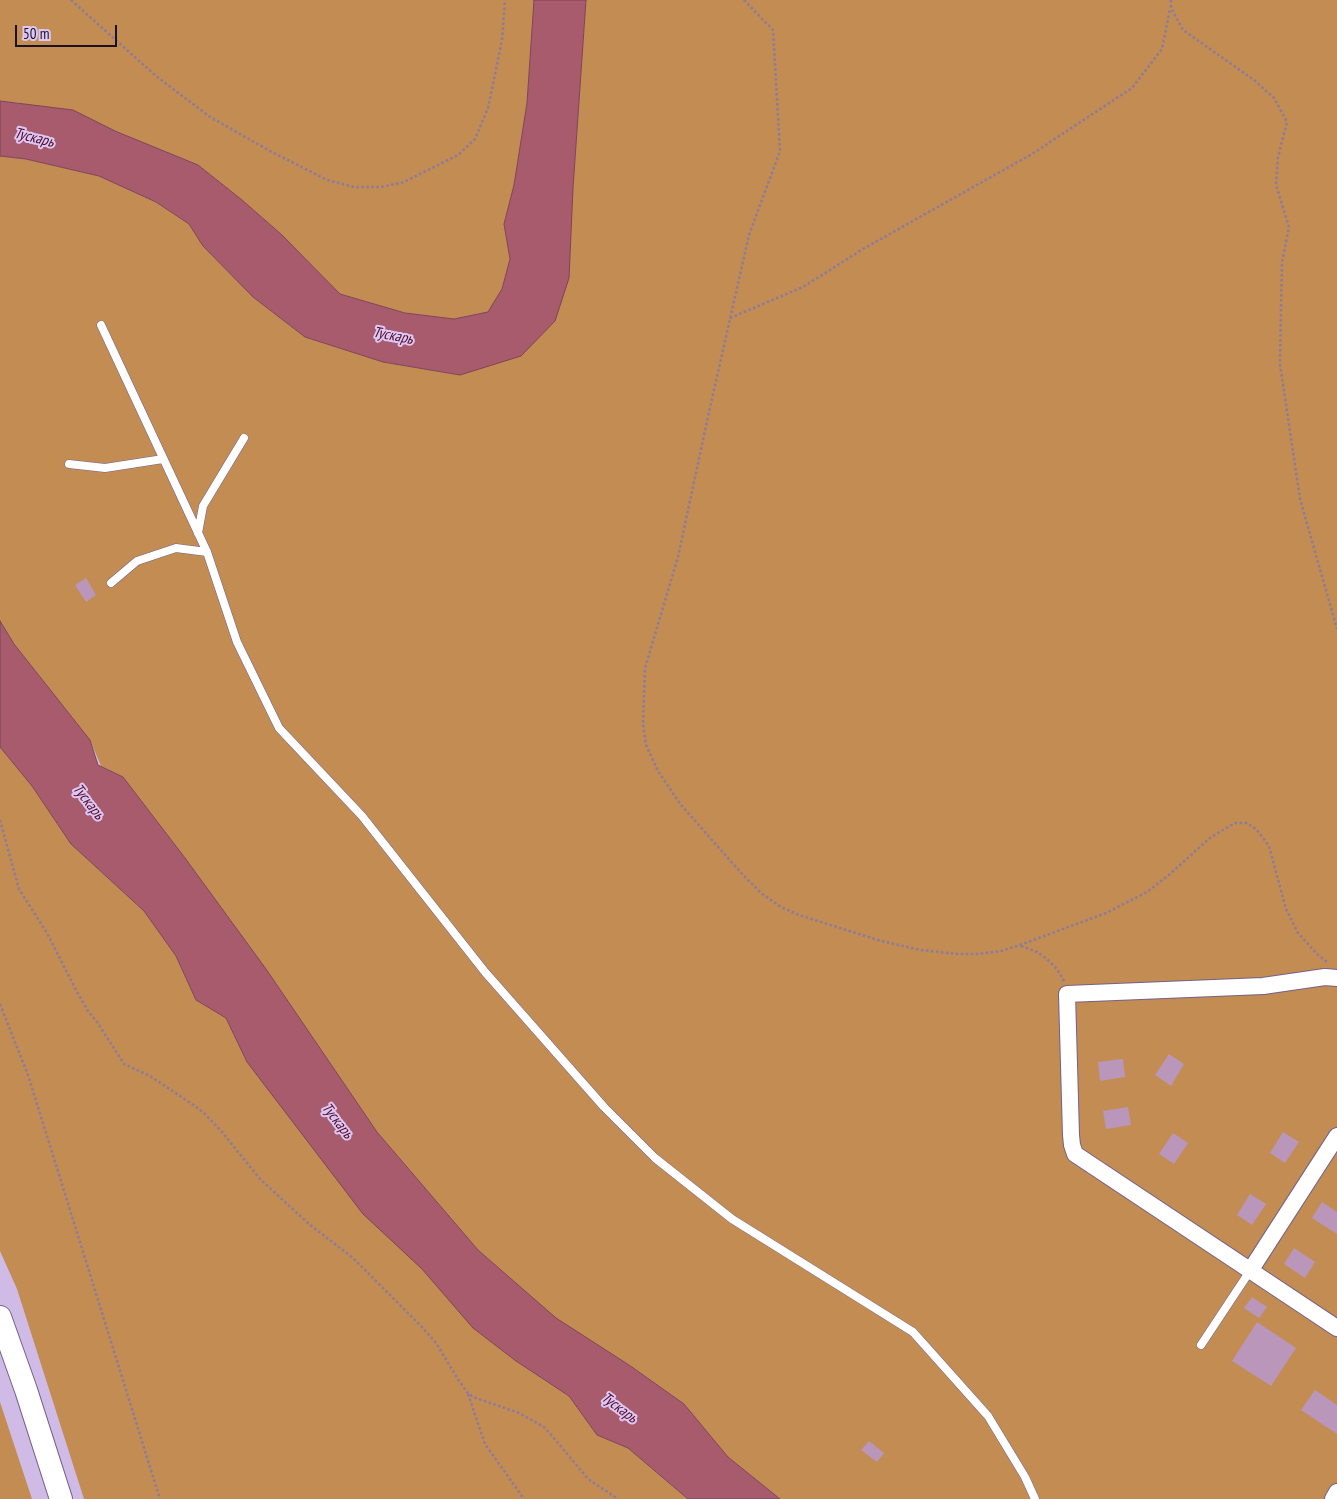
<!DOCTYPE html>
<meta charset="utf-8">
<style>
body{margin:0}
#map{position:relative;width:1337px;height:1499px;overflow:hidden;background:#d0bbe7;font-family:"PT Sans Narrow",sans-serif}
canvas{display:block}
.scale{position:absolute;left:15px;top:25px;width:102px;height:22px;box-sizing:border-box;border:2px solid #1a1221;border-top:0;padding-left:6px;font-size:15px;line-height:18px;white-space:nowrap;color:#1a1221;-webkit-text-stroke:4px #ddc8f5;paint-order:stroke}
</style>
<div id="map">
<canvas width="1337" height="1499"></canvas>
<div class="scale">50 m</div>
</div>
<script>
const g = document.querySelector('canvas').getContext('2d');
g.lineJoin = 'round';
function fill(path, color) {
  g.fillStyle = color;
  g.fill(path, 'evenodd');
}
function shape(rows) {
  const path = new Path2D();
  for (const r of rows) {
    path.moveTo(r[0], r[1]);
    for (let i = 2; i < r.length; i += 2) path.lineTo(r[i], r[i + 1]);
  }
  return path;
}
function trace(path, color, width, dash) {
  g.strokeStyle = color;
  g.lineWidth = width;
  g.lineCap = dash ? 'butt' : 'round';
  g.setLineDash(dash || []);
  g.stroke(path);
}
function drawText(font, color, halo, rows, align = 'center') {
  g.font = font + ' "PT Sans Narrow",sans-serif';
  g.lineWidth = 4;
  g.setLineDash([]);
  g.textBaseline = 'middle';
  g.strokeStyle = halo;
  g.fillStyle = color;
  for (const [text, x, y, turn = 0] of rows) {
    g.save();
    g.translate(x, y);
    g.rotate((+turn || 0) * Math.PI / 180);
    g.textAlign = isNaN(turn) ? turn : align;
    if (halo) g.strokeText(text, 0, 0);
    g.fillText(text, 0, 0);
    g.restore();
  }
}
fill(shape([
 [0,0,534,0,527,103,514,185,504,224,510,259,502,289,489,312,454,319,405,313,340,294,282,235,242,200,198,165,115,131,20,103,0,101],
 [586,0,1337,0,1337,1499,780,1499,728,1457,684,1404,629,1365,555,1318,478,1250,377,1132,266,969,185,858,123,777,101,766,90,740,14,644,0,621,0,156,26,159,99,176,156,202,189,224,203,246,253,297,305,337,383,362,460,375,573,188],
 [0,747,32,786,71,844,144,911,176,956,196,1000,226,1018,247,1062,474,1328,516,1361,569,1396,597,1435,628,1448,688,1499,84,1499,17,1289,0,1251],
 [0,1402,32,1499,0,1499]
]), '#c28c53');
const water = shape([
 [534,0,586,0,573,188,569,278,555,321,521,356,460,375,383,362,305,337,253,297,203,246,189,224,156,202,99,176,26,159,0,156,0,101,73,110,115,131,198,165,242,200,282,235,340,294,405,313,454,319,488,312,502,289,510,259,504,224,514,185,527,103,534,0],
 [0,621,14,644,90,740,98,765,123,777,185,858,266,969,377,1132,478,1250,556,1318,629,1365,684,1404,728,1457,780,1499,688,1499,628,1448,597,1435,569,1396,516,1361,473,1328,422,1269,363,1214,247,1062,226,1018,196,1000,176,956,144,911,71,844,32,786,0,747,0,621]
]);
fill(water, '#a75b6c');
trace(water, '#7d4556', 1);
fill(shape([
 [86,578,96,595,86,602,75,585],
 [1169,1054,1184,1064,1171,1086,1155,1075],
 [1123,1059,1125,1077,1100,1081,1098,1062],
 [1128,1107,1131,1125,1106,1129,1103,1111],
 [1283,1132,1299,1142,1285,1163,1270,1153],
 [1173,1133,1188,1143,1174,1164,1159,1154],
 [1250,1194,1266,1204,1252,1225,1237,1215],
 [1322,1202,1337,1212,1337,1234,1312,1218],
 [1294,1248,1315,1262,1305,1278,1284,1264],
 [1252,1297,1267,1307,1259,1318,1244,1308],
 [1257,1322,1296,1348,1271,1386,1232,1361],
 [1315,1390,1337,1405,1337,1434,1301,1410],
 [869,1441,884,1453,877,1462,861,1450]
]), '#ba97ba');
const service = shape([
 [101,325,207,552,237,642,279,728,362,816,485,972,604,1107,655,1158,732,1219,913,1332,988,1416,1025,1477,1035,1499],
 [69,464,105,468,163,459],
 [198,533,203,506,244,438],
 [111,583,137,561,176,548,207,552],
 [1201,1345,1250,1271]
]);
const minor = shape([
 [1337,978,1325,977,1263,986,1067,994,1071,1135,1072,1145,1075,1154,1337,1328],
 [1250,1271,1337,1136],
 [1333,1499,1337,1492]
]);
const secondary = shape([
 [0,1317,26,1390,61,1499]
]);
trace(service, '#756189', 9);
trace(minor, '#756189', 18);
trace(secondary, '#756189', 24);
trace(shape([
 [71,0,156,76,210,117,270,151,327,180,354,187,381,187,404,182,458,155,475,139,488,108,502,40,505,0],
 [744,0,773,30,780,151,749,235,709,412,678,557,645,668,643,724,646,745,658,771,681,805,743,875,761,893,781,907,799,915,881,941,921,950,958,954,979,954,1001,951,1020,945,1106,913,1147,892,1170,874,1211,837,1235,823,1247,823,1256,829,1269,846,1286,909,1298,933,1317,954,1327,962],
 [1171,0,1171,8,1183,30,1254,80,1274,98,1287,122,1278,157,1276,185,1289,227,1282,262,1280,364,1300,499,1337,629],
 [730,318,803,287,863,249,1032,154,1132,88,1162,49,1170,9],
 [0,820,19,889,47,933,77,992,88,1011,97,1022,124,1064,150,1076,195,1106,204,1113,222,1132,260,1179,309,1224,353,1258,420,1325,436,1343,459,1381,467,1392,473,1397,519,1413,544,1427,553,1437,588,1479,618,1499],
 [1021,946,1037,952,1047,959,1057,969,1064,981],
 [0,1004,28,1075,160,1499],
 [468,1394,485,1444,524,1499]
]), '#8b7b9c', 2.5, [2.5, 2.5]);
trace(service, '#fff', 8);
trace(minor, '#fff', 16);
trace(secondary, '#fff', 22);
drawText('italic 15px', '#520922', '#ddc8f5', [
 ["Тускарь",34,138,14],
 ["Тускарь",393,336,11],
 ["Тускарь",88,802,52],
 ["Тускарь",337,1121,52],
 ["Тускарь",619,1408,37]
]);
</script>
